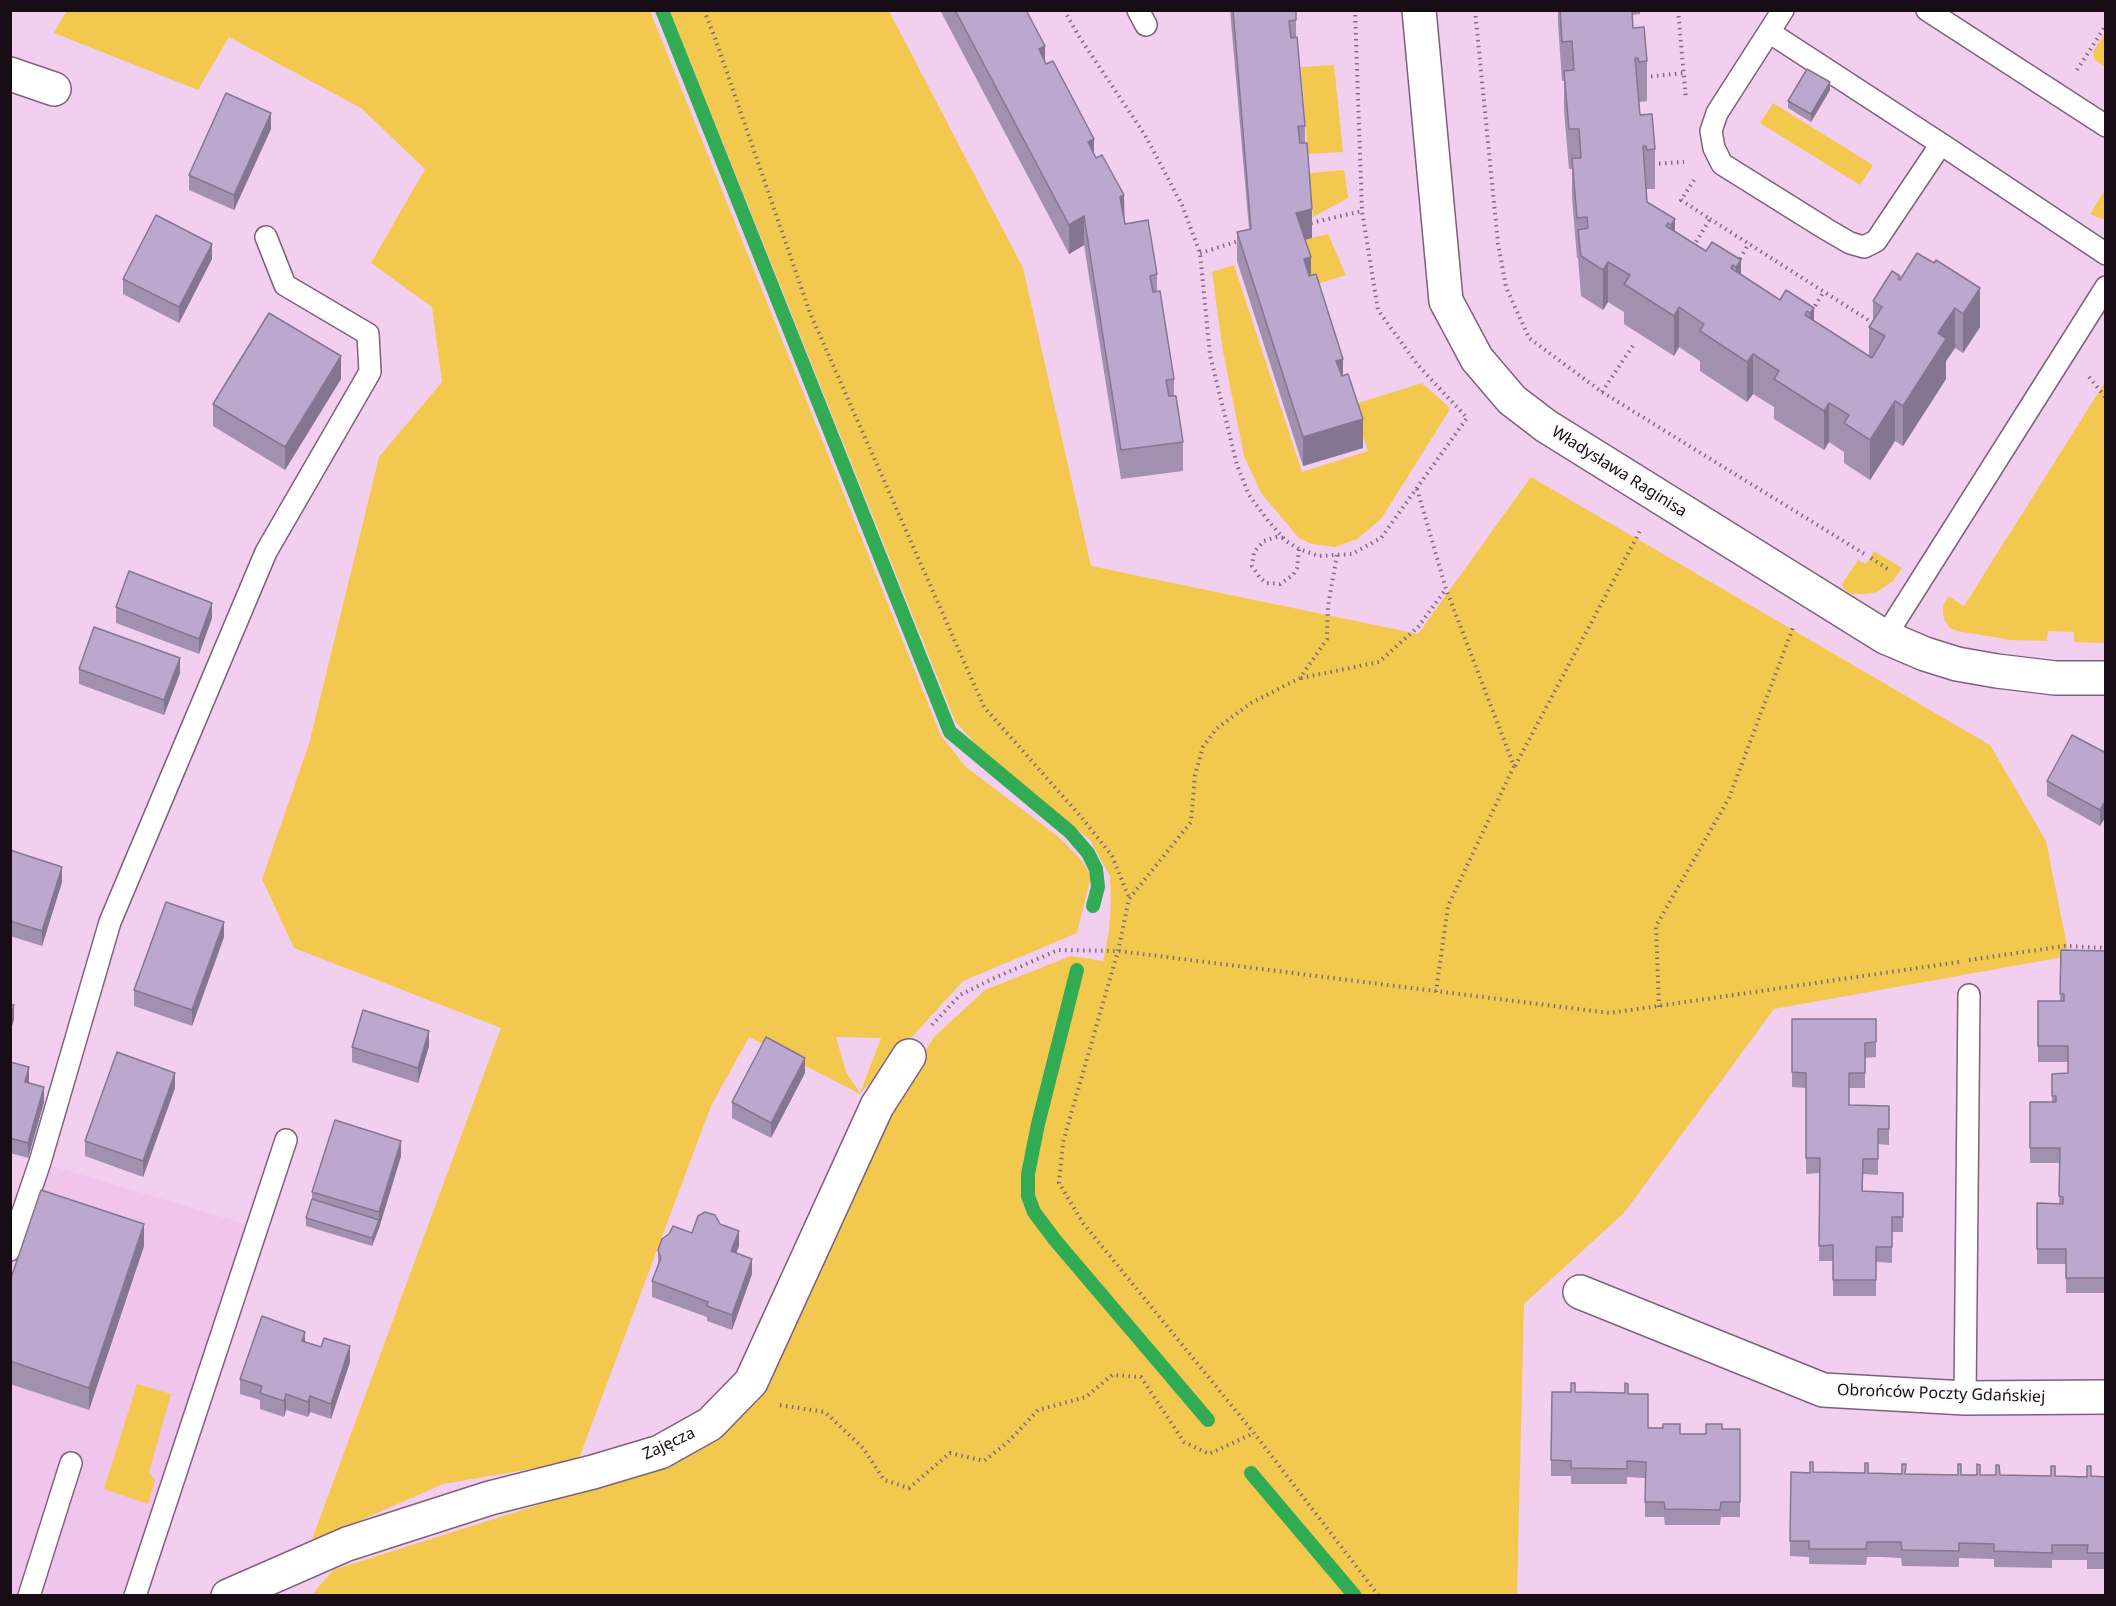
<!DOCTYPE html>
<meta charset="utf-8">
<style>
body{margin:0}
#map{position:relative;width:2116px;height:1606px;overflow:hidden;background:#f2cfef;font-family:"Noto Sans",sans-serif}
canvas{display:block}
.frame{position:absolute;inset:0;border:12px solid #180c17;pointer-events:none}
</style>
<div id="map">
<canvas width="2116" height="1606"></canvas>
<div class="frame"></div>
</div>
<script>
const g = document.querySelector('canvas').getContext('2d');
g.lineJoin = 'round';
function fill(path, color) {
  g.fillStyle = color;
  g.fill(path, 'evenodd');
}
function shape(rows) {
  const path = new Path2D();
  for (const r of rows) {
    path.moveTo(r[0], r[1]);
    for (let i = 2; i < r.length; i += 2) path.lineTo(r[i], r[i + 1]);
  }
  return path;
}
function trace(path, color, width, dash) {
  g.strokeStyle = color;
  g.lineWidth = width;
  g.lineCap = dash ? 'butt' : 'round';
  g.setLineDash(dash || []);
  g.stroke(path);
}
function drawText(font, color, halo, rows, align = 'center') {
  g.font = font + ' "Noto Sans",sans-serif';
  g.lineWidth = 6;
  g.setLineDash([]);
  g.textBaseline = 'middle';
  g.strokeStyle = halo;
  g.fillStyle = color;
  for (const [text, x, y, turn = 0] of rows) {
    g.save();
    g.translate(x, y);
    g.rotate((+turn || 0) * Math.PI / 180);
    g.textAlign = isNaN(turn) ? turn : align;
    if (halo) g.strokeText(text, 0, 0);
    g.fillText(text, 0, 0);
    g.restore();
  }
}
fill(shape([
 [29,1159,269,1231,141,1595,11,1595,10,1211]
]), '#efc5ec');
fill(shape([
 [67,10,650,11,941,736,966,767,1060,838,1082,861,1091,876,1077,933,963,981,860,1094,749,1037,711,1106,578,1461,443,1484,311,1542,501,1028,294,948,262,879,309,744,379,457,442,382,432,307,371,263,425,169,361,108,229,37,198,90,54,33],
 [836,1037,881,1038,860,1093,846,1072],
 [670,11,889,11,1023,268,1091,566,1418,634,1531,477,1990,745,2046,841,2069,956,1774,1009,1624,1213,1524,1304,1517,1595,311,1596,333,1570,686,1458,758,1401,888,1111,934,1037,985,990,1071,956,1103,961,1109,931,1111,902,1110,876,1090,840,977,746,955,721],
 [2105,33,2105,67,2094,59,2093,52],
 [1334,65,1343,152,1308,154,1301,67],
 [1773,103,1873,165,1860,185,1760,123],
 [1344,170,1348,198,1313,217,1309,173],
 [2105,190,2105,219,2102,219,2090,214],
 [1328,234,1346,275,1311,286,1296,242],
 [1234,265,1302,472,1368,451,1352,405,1422,383,1448,406,1449,411,1381,519,1357,539,1335,547,1312,544,1299,538,1261,493,1244,456,1223,351,1212,272],
 [2105,382,2105,643,2074,642,2074,632,2048,631,2047,641,2011,640,1957,631,1950,628,1945,621,1943,614,1943,606,1948,596,1964,606],
 [1874,551,1902,568,1893,581,1877,592,1865,594,1852,594,1844,589,1842,585,1843,582,1858,560,1866,564],
 [137,1384,171,1394,149,1472,155,1481,148,1504,104,1489]
]), '#f3c84f');
trace(shape([
 [662,10,950,732,1070,832,1088,853,1096,869,1098,887,1093,906],
 [1077,970,1038,1124,1028,1174,1028,1196,1034,1212,1055,1240,1208,1420],
 [1251,1473,1355,1596]
]), '#31ac55', 14);
const service = shape([
 [1138,10,1146,25],
 [1927,10,2106,126],
 [1769,32,1941,144,1876,241,1864,247,1850,243,1826,229,1722,164,1714,148,1711,131,1717,113,1783,10],
 [1941,144,2106,254],
 [1885,637,2106,287],
 [10,1250,40,1162,110,922,266,552,370,372,368,334,285,285,266,237],
 [1965,1398,1969,995],
 [29,1596,71,1463],
 [135,1596,286,1140]
]);
const minor = shape([
 [1419,10,1446,301,1477,359,1512,400,1546,426,1885,637,1925,654,1957,664,1997,671,2055,678,2106,678],
 [10,74,54,89],
 [1580,1292,1823,1390,1965,1398,2106,1397],
 [228,1596,347,1544,490,1498,593,1472,660,1452,710,1424,751,1382,877,1106,909,1056]
]);
trace(service, '#7f607d', 24);
trace(minor, '#7f607d', 36);
trace(shape([
 [704,10,715,38,810,313,984,707,1082,818,1112,856,1129,898],
 [1064,10,1080,38,1145,135,1182,205,1200,253,1210,355,1237,465,1249,495,1269,522,1286,541,1299,549,1319,556,1352,554,1381,538,1467,418,1417,364,1378,310,1362,211,1355,10],
 [1475,10,1498,244,1506,287,1529,338,1602,392,1866,555],
 [1678,10,1686,99],
 [2077,70,2106,25],
 [1645,77,1684,73],
 [1653,164,1684,162],
 [1710,219,1876,325],
 [1311,223,1362,211],
 [1693,247,1710,219,1681,200,1694,180],
 [1200,253,1239,241],
 [1737,264,1749,243],
 [1812,311,1824,291],
 [2089,377,2106,398],
 [1602,392,1634,344],
 [1417,489,1446,589,1514,766,1448,906,1436,992],
 [1283,538,1277,537,1264,541,1254,552,1252,566,1260,578,1266,583,1280,584,1293,575,1297,568,1299,549],
 [1337,555,1328,606,1327,639,1300,678,1251,703,1216,729,1203,747,1195,775,1191,822,1129,899,1118,951,1063,1142,1059,1183,1083,1223,1254,1433,1379,1596],
 [1871,558,1889,570],
 [1301,678,1379,662,1418,627,1446,589],
 [1515,766,1641,529],
 [1969,960,2065,946,2106,948],
 [1659,1007,1656,926,1729,798,1794,625],
 [932,1025,960,995,990,980,1058,950,1118,951,1610,1013,1959,962],
 [780,1405,825,1412,863,1448,884,1480,909,1488,950,1453,984,1461,1008,1442,1038,1410,1086,1397,1112,1375,1141,1377,1184,1442,1209,1454,1254,1433]
]), '#816a7f', 4, [1.5, 4.5]);
trace(service, '#fff', 21);
trace(minor, '#fff', 33);
fill(shape([
 [940,10,1026,10,1045,61,1096,158,1124,195,1125,224,1157,274,1157,291,1174,379,1174,396,1183,442,1183,471,1121,479,1084,245,1069,254],
 [1230,10,1296,10,1296,37,1305,126,1305,143,1312,238,1305,240,1311,275,1343,376,1363,448,1303,466,1237,261,1237,232,1249,229],
 [1558,10,1640,10,1640,14,1632,15,1633,28,1647,61,1647,101,1639,102,1640,115,1655,149,1655,189,1647,189,1647,202,1675,219,1675,231,1706,251,1741,260,1741,275,1780,300,1814,308,1814,321,1869,356,1869,327,1873,321,1873,301,1900,280,1917,253,1980,327,1963,353,1955,348,1946,361,1946,379,1903,446,1895,441,1870,480,1844,463,1844,452,1829,442,1824,450,1774,419,1774,407,1753,394,1747,402,1700,371,1700,361,1679,347,1674,356,1624,324,1624,312,1608,302,1603,310,1581,296,1578,258,1577,258,1572,198,1572,169,1569,169,1564,111,1564,81,1562,81,1558,24],
 [1830,90,1811,122,1788,108,1788,101],
 [271,129,234,210,189,190,189,175],
 [212,259,179,323,123,294,123,279],
 [341,379,285,470,213,426,213,404],
 [116,607,212,618,199,654,116,623],
 [79,669,180,673,164,715,79,684],
 [2106,753,2106,816,2100,826,2047,796,2047,781],
 [10,850,62,882,42,946,10,936],
 [224,937,192,1026,134,1006,134,990],
 [2061,950,2106,951,2106,1293,2066,1293,2066,1264,2037,1264,2037,1203,2059,1204,2060,1163,2030,1163,2030,1102,2052,1102,2052,1074,2068,1073,2068,1062,2038,1062,2038,1001,2060,1001],
 [1792,1019,1876,1019,1876,1057,1865,1058,1865,1088,1849,1088,1849,1105,1889,1106,1889,1145,1878,1144,1878,1175,1863,1174,1863,1191,1903,1193,1903,1232,1892,1232,1892,1263,1876,1262,1876,1296,1833,1296,1833,1261,1819,1261,1820,1173,1806,1174,1806,1088,1792,1087],
 [429,1046,418,1083,352,1062,352,1047],
 [10,1062,29,1083,44,1102,28,1158,10,1153],
 [805,1073,771,1138,732,1118,732,1102],
 [175,1088,143,1177,85,1156,85,1141],
 [401,1156,379,1228,372,1246,306,1226,306,1218,312,1199,312,1192],
 [720,1224,739,1246,736,1253,752,1274,732,1330,707,1321,707,1317,652,1297,652,1281,658,1266,658,1250,692,1233],
 [144,1246,89,1410,10,1384,10,1281],
 [350,1362,331,1419,310,1412,308,1417,286,1410,284,1417,260,1409,260,1400,240,1394,240,1379],
 [1575,1392,1628,1394,1648,1428,1680,1434,1706,1434,1722,1429,1740,1429,1740,1517,1721,1517,1720,1525,1665,1525,1664,1517,1645,1517,1645,1478,1627,1477,1627,1484,1571,1484,1571,1476,1551,1476,1551,1460],
 [1791,1472,2106,1477,2106,1569,2087,1569,2087,1560,2052,1560,2052,1568,1994,1567,1994,1559,1959,1558,1959,1567,1902,1566,1901,1558,1883,1557,1867,1557,1866,1565,1809,1564,1809,1557,1790,1556]
]), '#a290b1');
fill(shape([
 [1045,46,1045,75,1039,49],
 [1830,82,1830,90,1811,122,1811,114],
 [271,113,271,129,234,210,234,195],
 [1094,139,1094,168,1088,142],
 [1124,195,1124,224,1120,197],
 [1312,209,1312,238,1296,242,1296,213],
 [1084,216,1084,245,1069,254,1069,225],
 [1675,219,1675,259,1671,265,1671,225],
 [212,244,212,259,179,323,179,307],
 [1311,257,1311,286,1304,259],
 [1741,260,1741,300,1736,306,1736,267],
 [1608,262,1608,302,1603,310,1603,270],
 [1980,288,1980,327,1963,353,1963,314],
 [1679,307,1679,347,1674,356,1674,316],
 [1814,308,1814,347,1810,353,1810,313],
 [1955,308,1955,348,1946,361,1946,379,1903,446,1903,406,1938,333],
 [1753,354,1753,394,1747,402,1747,362],
 [341,356,341,379,285,470,285,447],
 [1343,359,1343,388,1336,361],
 [1895,401,1895,441,1870,480,1870,440],
 [1829,403,1829,442,1824,450,1824,411],
 [1363,419,1363,448,1303,466,1303,437],
 [212,603,212,618,199,654,199,639],
 [180,658,180,673,164,715,164,700],
 [2106,800,2106,816,2100,826,2100,810],
 [62,867,62,882,42,946,42,931],
 [224,922,224,937,192,1026,192,1010],
 [14,1005,14,1020,10,1032,10,1017],
 [429,1031,429,1046,418,1083,418,1068],
 [805,1058,805,1073,771,1138,771,1123],
 [29,1067,29,1083,25,1082],
 [175,1073,175,1088,143,1177,143,1161],
 [44,1087,44,1102,28,1158,28,1143],
 [401,1141,401,1156,379,1228,372,1246,372,1238,379,1220,379,1212],
 [144,1224,144,1246,89,1410,89,1388],
 [739,1231,739,1246,731,1267,731,1251],
 [752,1259,752,1274,732,1330,732,1315],
 [305,1332,305,1347,302,1341],
 [350,1346,350,1362,331,1419,331,1404],
 [286,1394,286,1410,284,1417,284,1401],
 [310,1396,310,1412,308,1417,308,1402]
]), '#847690');
const building = shape([
 [955,10,1026,10,1045,46,1039,49,1046,64,1053,61,1094,139,1088,142,1096,158,1102,155,1124,195,1120,197,1125,224,1148,220,1157,274,1150,276,1153,292,1160,291,1174,379,1166,380,1169,396,1176,396,1183,442,1121,450,1084,216,1069,225,955,10],
 [1233,10,1296,10,1296,20,1289,21,1291,38,1297,37,1305,126,1298,126,1300,143,1307,143,1312,209,1296,213,1311,257,1304,259,1309,276,1316,274,1343,359,1336,361,1342,376,1348,374,1363,419,1303,437,1237,232,1251,229,1233,10],
 [1560,10,1632,10,1633,28,1644,27,1647,61,1639,62,1638,58,1635,58,1640,115,1652,114,1655,149,1647,150,1646,146,1643,146,1647,202,1675,219,1671,225,1668,223,1666,226,1706,251,1712,242,1741,260,1736,267,1733,265,1731,268,1780,300,1786,290,1814,308,1810,313,1807,311,1805,315,1872,358,1885,336,1869,327,1882,307,1873,301,1892,271,1900,276,1898,279,1900,280,1917,253,1934,263,1936,260,1980,288,1963,314,1955,308,1938,333,1946,339,1903,406,1895,401,1870,440,1844,423,1849,415,1829,403,1824,411,1774,379,1779,371,1753,354,1747,362,1700,331,1704,324,1679,307,1674,316,1624,284,1630,275,1608,262,1603,270,1581,256,1578,230,1588,228,1587,217,1577,218,1572,158,1581,158,1579,129,1569,129,1564,71,1574,70,1572,41,1562,42,1560,10],
 [1807,69,1830,82,1811,114,1788,101,1807,69],
 [226,93,271,113,234,195,189,175,226,93],
 [156,215,212,244,179,307,123,279,156,215],
 [269,313,341,356,285,447,213,404,269,313],
 [129,571,212,603,199,639,116,607,129,571],
 [94,627,180,658,164,700,79,669,94,627],
 [2072,735,2106,753,2106,800,2100,810,2047,781,2072,735],
 [10,850,62,867,42,931,10,921,10,850],
 [166,902,224,922,192,1010,134,990,166,902],
 [2061,950,2106,951,2106,1278,2066,1278,2066,1249,2037,1249,2037,1203,2063,1204,2063,1197,2059,1196,2060,1148,2030,1148,2030,1102,2056,1102,2056,1096,2052,1096,2052,1074,2068,1073,2068,1046,2038,1046,2038,1001,2064,1001,2064,994,2060,994,2061,950],
 [10,1004,14,1005,10,1017,10,1004],
 [363,1010,429,1031,418,1068,352,1047,363,1010],
 [1792,1019,1876,1019,1876,1042,1865,1043,1865,1073,1849,1073,1849,1105,1889,1106,1889,1129,1878,1129,1878,1159,1863,1159,1862,1191,1903,1193,1903,1217,1892,1217,1892,1247,1876,1247,1876,1280,1833,1280,1833,1245,1819,1246,1820,1158,1806,1158,1806,1073,1792,1072,1792,1019],
 [766,1037,805,1058,771,1123,732,1102,766,1037],
 [117,1052,175,1073,143,1161,85,1141,117,1052],
 [10,1062,29,1067,25,1082,44,1087,28,1143,10,1138,10,1062],
 [335,1120,401,1141,379,1212,312,1192,335,1120],
 [41,1190,144,1224,89,1388,10,1361,10,1281,41,1190],
 [312,1199,379,1220,372,1238,306,1218,312,1199],
 [705,1212,715,1215,720,1224,739,1231,731,1251,752,1259,732,1315,707,1306,708,1302,652,1281,661,1258,658,1250,662,1239,669,1234,673,1226,692,1233,698,1216,705,1212],
 [262,1316,305,1332,302,1341,321,1347,324,1338,350,1346,331,1404,310,1396,308,1402,286,1394,284,1401,260,1393,262,1386,240,1379,262,1316],
 [1571,1383,1575,1383,1575,1392,1625,1393,1625,1383,1628,1384,1628,1394,1648,1394,1648,1428,1663,1428,1663,1424,1680,1424,1680,1434,1706,1434,1706,1424,1722,1424,1722,1429,1740,1429,1740,1502,1721,1502,1720,1510,1665,1509,1664,1502,1645,1502,1646,1462,1627,1461,1627,1469,1571,1468,1571,1461,1551,1460,1552,1392,1571,1392,1571,1383],
 [1810,1462,1813,1462,1813,1472,1865,1473,1865,1463,1868,1463,1868,1473,1902,1474,1902,1464,1906,1464,1905,1474,1958,1475,1958,1464,1961,1464,1961,1475,1977,1475,1977,1464,1980,1465,1980,1475,1996,1475,1996,1465,1999,1465,2000,1475,2051,1476,2051,1466,2055,1466,2055,1476,2087,1477,2087,1466,2091,1466,2091,1476,2106,1477,2106,1553,2087,1553,2088,1545,2052,1545,2052,1553,1994,1551,1994,1544,1959,1543,1959,1551,1902,1550,1901,1542,1867,1542,1866,1549,1809,1549,1809,1541,1790,1541,1791,1472,1810,1473,1810,1462]
]);
fill(building, '#bca8ce');
trace(building, '#847690', 1.5);
drawText('16px', '#180c17', '#fdfdfd', [
 ["Władysława Raginisa",1619,472,32],
 ["Obrońców Poczty Gdańskiej",1941,1394,2],
 ["Zajęcza",669,1444,-25]
]);
</script>
